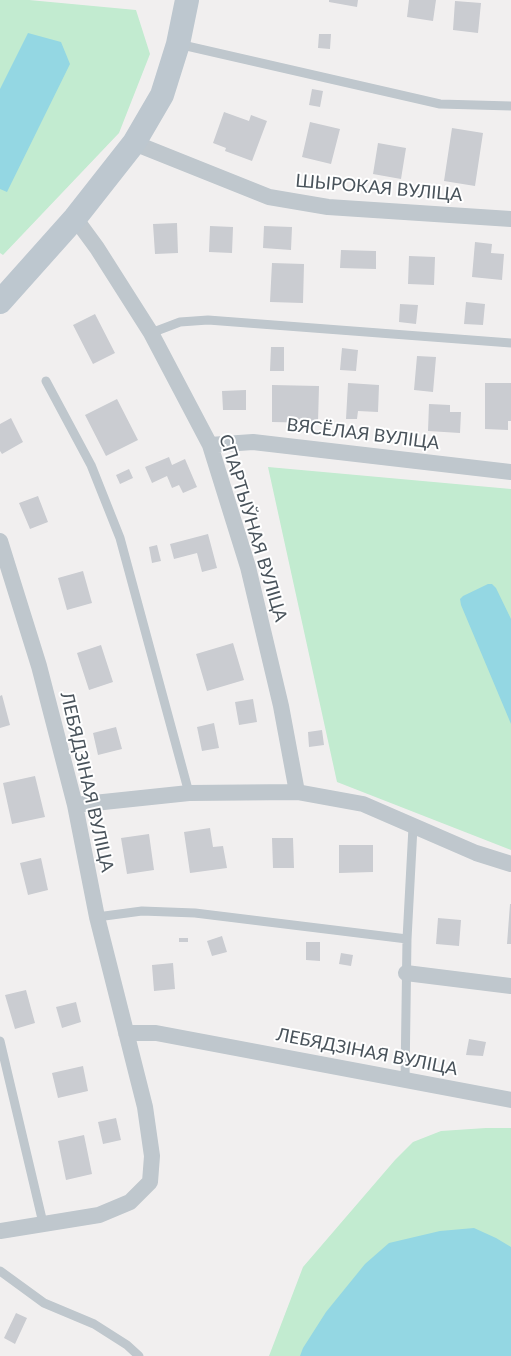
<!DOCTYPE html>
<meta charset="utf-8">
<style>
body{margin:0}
canvas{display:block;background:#f1efef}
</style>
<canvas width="511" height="1356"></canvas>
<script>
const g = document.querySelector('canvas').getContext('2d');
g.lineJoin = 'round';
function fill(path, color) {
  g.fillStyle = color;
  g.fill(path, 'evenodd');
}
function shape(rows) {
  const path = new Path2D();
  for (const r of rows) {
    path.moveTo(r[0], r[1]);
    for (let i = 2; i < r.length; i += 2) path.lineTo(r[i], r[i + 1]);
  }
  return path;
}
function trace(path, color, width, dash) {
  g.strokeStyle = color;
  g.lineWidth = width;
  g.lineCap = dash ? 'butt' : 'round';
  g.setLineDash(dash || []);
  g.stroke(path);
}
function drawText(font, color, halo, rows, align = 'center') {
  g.font = font + ' Lato,sans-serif';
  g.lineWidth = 4;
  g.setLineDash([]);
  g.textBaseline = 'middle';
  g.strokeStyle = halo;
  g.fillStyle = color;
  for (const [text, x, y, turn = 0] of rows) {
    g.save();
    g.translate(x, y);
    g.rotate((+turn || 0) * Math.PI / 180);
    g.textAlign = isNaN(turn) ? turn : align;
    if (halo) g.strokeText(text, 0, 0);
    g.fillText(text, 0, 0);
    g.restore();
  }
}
fill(shape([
 [0,0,29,0,136,10,150,54,119,133,3,255,0,253],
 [268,467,511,489,511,850,337,782],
 [486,1128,511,1128,511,1356,269,1356,303,1267,395,1160,413,1142,441,1131]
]), '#c2ebd0');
fill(shape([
 [28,33,61,42,70,64,7,192,0,189,0,89],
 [488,584,492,584,496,588,511,619,511,724,461,605,460,599,463,596],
 [474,1228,496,1238,511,1247,511,1356,300,1356,303,1348,326,1312,365,1264,389,1243,440,1231]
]), '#94d7e3');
fill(shape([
 [329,0,358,0,357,7,329,2],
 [409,0,436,0,433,21,407,17],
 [455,1,481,3,478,33,453,30],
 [319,34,331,34,330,49,318,48],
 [312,89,323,91,320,107,309,105],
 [224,112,249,121,251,115,267,121,252,161,225,151,226,148,213,143],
 [310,122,340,129,331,164,302,157],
 [452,128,483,133,475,186,444,181],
 [378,143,406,148,401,179,373,174],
 [177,223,178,253,155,254,153,224],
 [210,226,233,227,232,253,209,252],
 [264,226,292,227,291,250,263,248],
 [475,242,492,244,491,253,504,254,502,280,472,277],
 [341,250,376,251,376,269,340,268],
 [409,256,435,257,434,285,408,284],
 [272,263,304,264,303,303,270,302],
 [466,302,485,304,483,325,464,324],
 [400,304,418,305,416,324,399,322],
 [95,314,115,353,93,364,73,325],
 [271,347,284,347,284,371,270,371],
 [342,348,358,350,356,371,340,370],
 [417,356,436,357,433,392,414,390],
 [348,383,379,385,378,412,358,411,357,419,346,419],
 [485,383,511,383,511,421,508,421,508,430,485,429],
 [272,385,319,386,318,423,272,422],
 [246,390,246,410,223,410,222,391],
 [117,399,138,440,106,456,85,415],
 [429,404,450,405,450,412,461,412,460,433,428,431],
 [11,418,23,442,2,454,0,451,0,424],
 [169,457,172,465,185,459,197,487,183,493,179,485,172,488,167,476,152,483,145,467],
 [129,469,133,478,120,484,116,475],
 [38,496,48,522,30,529,19,503],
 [208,534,217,568,202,572,197,553,174,559,170,544],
 [157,545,161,561,152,563,149,547],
 [83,571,92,603,67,610,58,578],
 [233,643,244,680,207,691,196,654],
 [101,645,113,682,89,690,77,653],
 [2,695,10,725,0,728,0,696],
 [253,699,257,722,239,725,235,702],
 [214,723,219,748,202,751,197,727],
 [116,727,122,749,98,755,93,733],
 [322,730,324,745,309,747,308,732],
 [35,776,45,817,12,824,3,783],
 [210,828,213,847,223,846,227,868,190,873,184,832],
 [149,834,154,870,127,874,121,838],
 [272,838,293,838,294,868,273,868],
 [339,845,373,845,373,872,339,873],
 [41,858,48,890,28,895,20,863],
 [510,904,511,904,511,944,507,944],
 [438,918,461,920,459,946,436,944],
 [222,936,227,952,212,956,207,941],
 [179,938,188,938,188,942,179,942],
 [306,942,320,942,320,961,306,960],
 [341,953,353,955,351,966,339,964],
 [173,963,175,989,154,991,152,965],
 [26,990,35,1023,15,1029,5,995],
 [76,1002,81,1022,62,1028,56,1007],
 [469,1039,486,1042,483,1056,466,1055],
 [83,1066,88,1091,58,1098,52,1073],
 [116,1118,121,1140,103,1144,98,1122],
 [84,1135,92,1174,66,1180,58,1141],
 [16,1313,27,1318,15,1344,4,1338]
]), '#caccd1');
trace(shape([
 [178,44,440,104,511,106],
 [151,333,180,322,208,320,511,343],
 [46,381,91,465,120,538,189,793],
 [97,917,142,911,195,913,407,939],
 [0,1041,43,1223],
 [405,1079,407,939,413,827],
 [0,1271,44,1303,94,1324,127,1345,139,1356]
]), '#bfc7cd', 9);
trace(shape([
 [134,143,269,197,328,207,511,219],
 [75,218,97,248,151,333,210,445,248,567,281,706,297,792],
 [210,445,253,442,511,472],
 [0,541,39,666,75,805,97,917,145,1107,152,1156,150,1182,130,1202,99,1215,0,1231],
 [75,805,189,793,297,792,363,804,476,853,511,864],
 [406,973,511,986],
 [126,1033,156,1033,511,1100]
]), '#bfc7cd', 16);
trace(shape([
 [0,302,75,218,134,143,162,95,178,44,187,0]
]), '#bdc7cf', 24);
drawText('18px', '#49535b', '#fff', [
 ["ШЫРОКАЯ ВУЛІЦА",379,188,5],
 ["ВЯСЁЛАЯ ВУЛІЦА",363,434,7],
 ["СПАРТЫЎНАЯ ВУЛІЦА",253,528,73],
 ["ЛЕБЯДЗІНАЯ ВУЛІЦА",87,782,77],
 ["ЛЕБЯДЗІНАЯ ВУЛІЦА",367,1052,11]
]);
</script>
